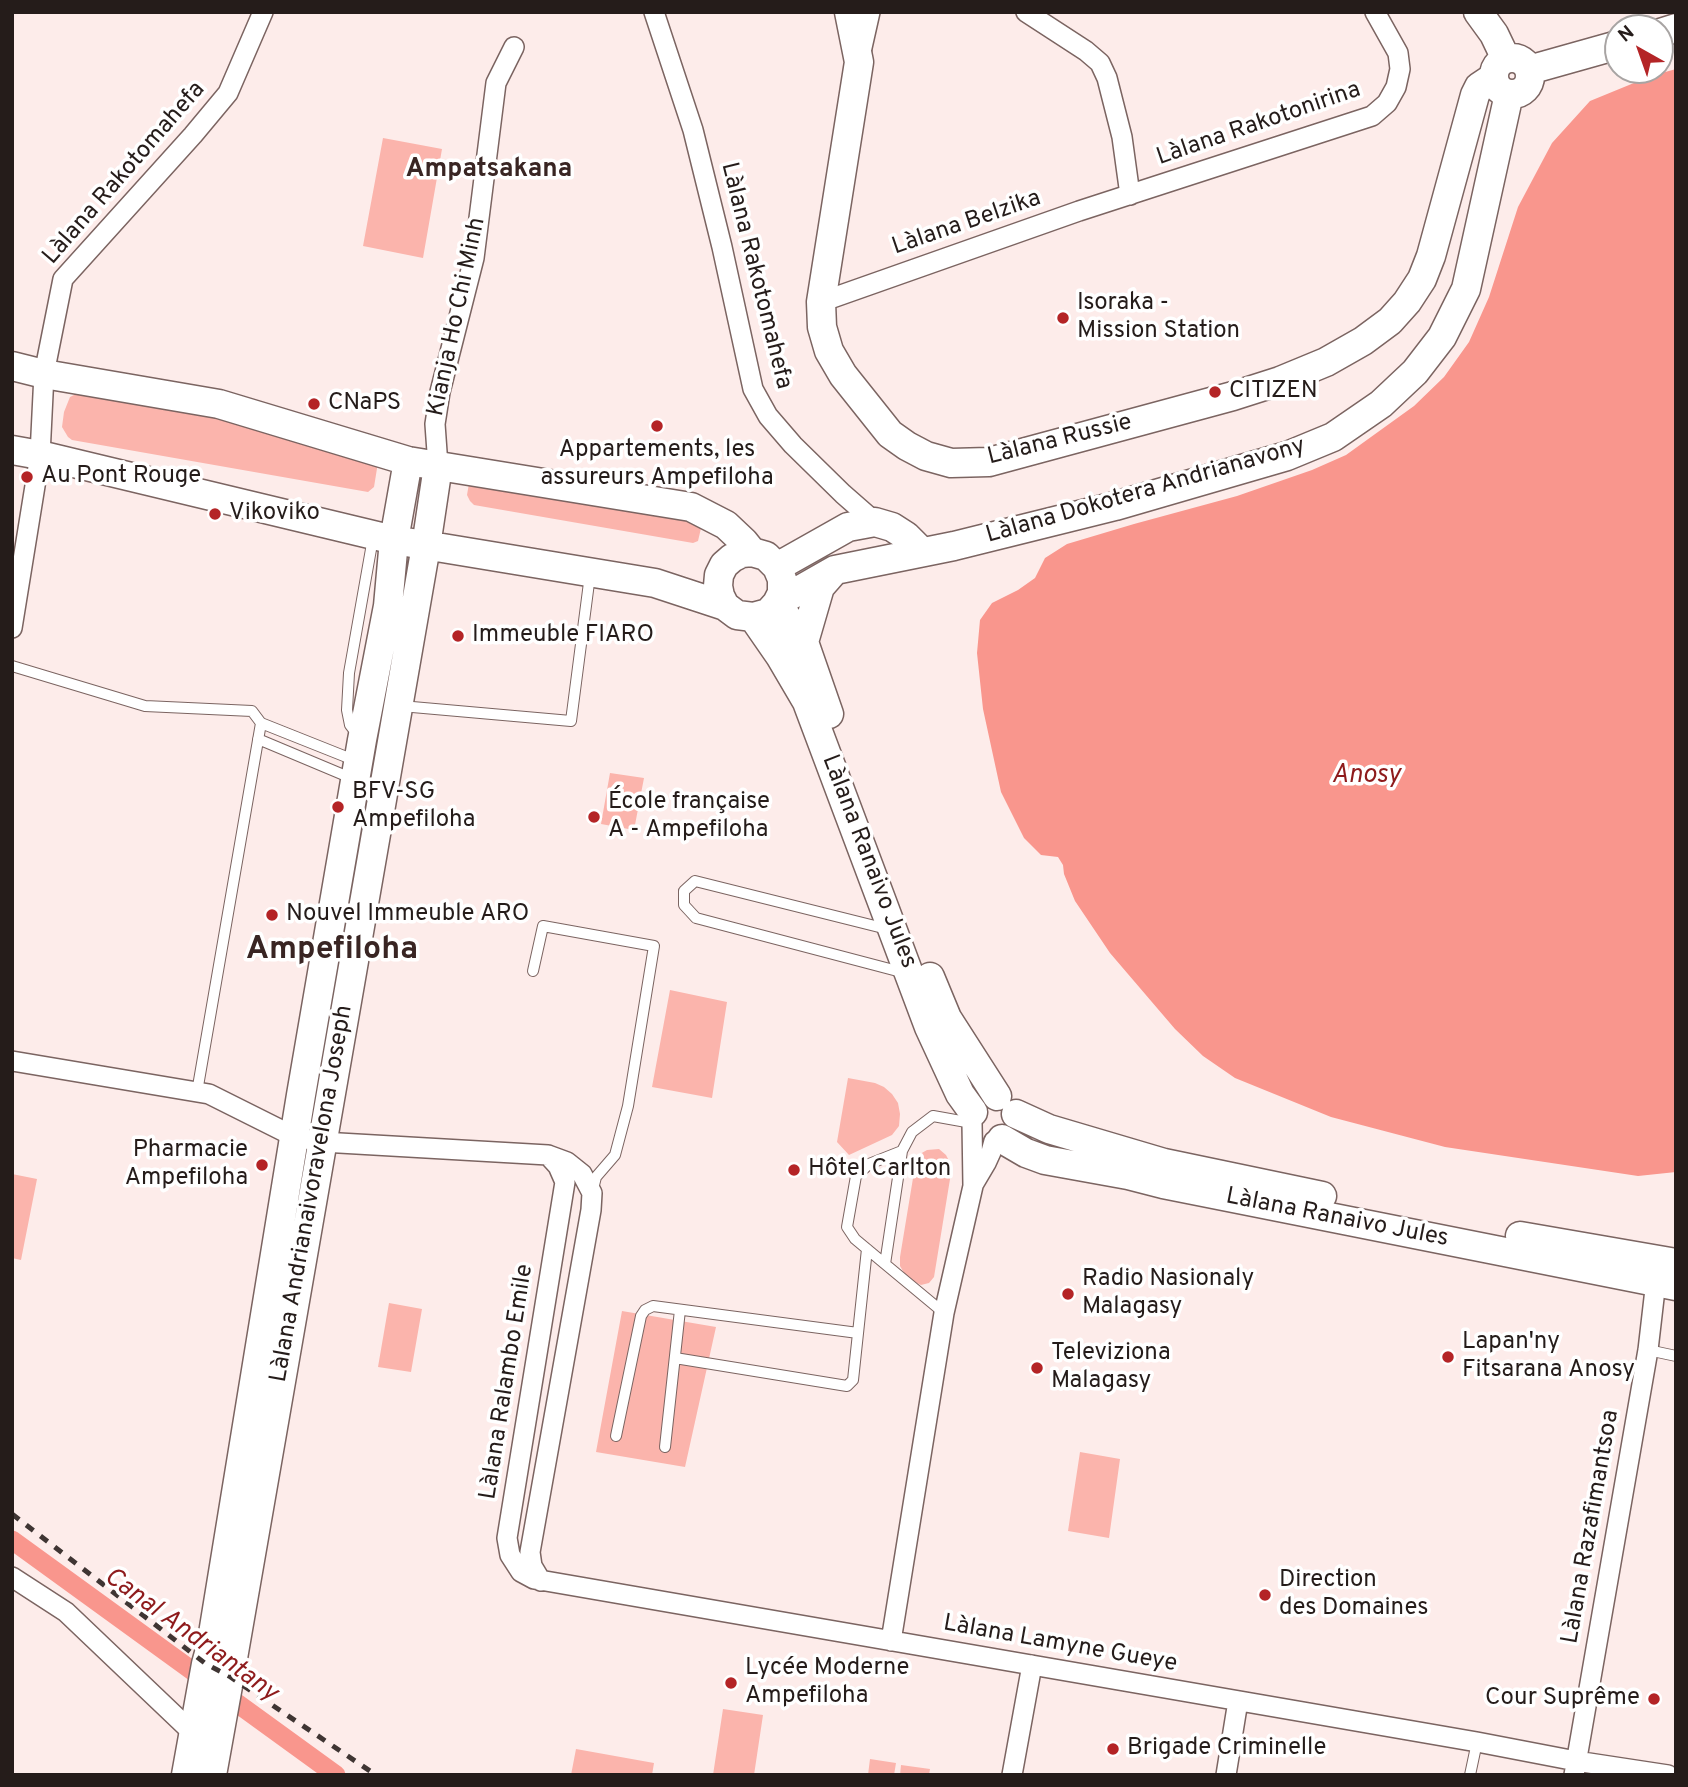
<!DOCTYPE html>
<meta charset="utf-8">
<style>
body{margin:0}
#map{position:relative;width:1688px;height:1787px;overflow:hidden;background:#fdecea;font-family:Overpass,sans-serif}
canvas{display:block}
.frame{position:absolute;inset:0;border:14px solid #251c1a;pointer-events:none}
.north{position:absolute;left:1604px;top:14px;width:70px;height:70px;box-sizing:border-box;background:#fff;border:2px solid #a8a4a3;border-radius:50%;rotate:320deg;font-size:19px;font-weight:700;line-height:28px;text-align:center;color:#251c1a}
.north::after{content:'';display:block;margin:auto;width:24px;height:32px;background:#b42426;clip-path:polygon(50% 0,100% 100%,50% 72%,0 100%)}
</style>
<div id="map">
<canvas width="1688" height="1787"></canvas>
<div class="frame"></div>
<div class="north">N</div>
</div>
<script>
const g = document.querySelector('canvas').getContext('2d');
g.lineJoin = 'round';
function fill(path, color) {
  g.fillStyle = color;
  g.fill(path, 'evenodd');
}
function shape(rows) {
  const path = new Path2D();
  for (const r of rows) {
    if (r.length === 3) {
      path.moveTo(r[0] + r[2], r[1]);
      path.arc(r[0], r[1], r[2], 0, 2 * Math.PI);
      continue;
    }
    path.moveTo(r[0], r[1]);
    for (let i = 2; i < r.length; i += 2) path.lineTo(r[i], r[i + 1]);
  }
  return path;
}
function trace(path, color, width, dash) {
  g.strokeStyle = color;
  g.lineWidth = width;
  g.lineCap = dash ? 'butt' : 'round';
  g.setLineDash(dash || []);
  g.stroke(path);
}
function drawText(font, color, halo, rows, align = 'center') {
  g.font = font + ' Overpass,sans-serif';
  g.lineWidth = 7;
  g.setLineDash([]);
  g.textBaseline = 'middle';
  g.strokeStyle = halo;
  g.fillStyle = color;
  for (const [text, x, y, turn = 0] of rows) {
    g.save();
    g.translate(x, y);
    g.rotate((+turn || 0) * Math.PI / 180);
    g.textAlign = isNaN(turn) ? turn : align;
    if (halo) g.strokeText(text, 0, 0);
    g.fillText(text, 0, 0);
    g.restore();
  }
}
fill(shape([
 [383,138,442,149,423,258,363,246],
 [78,393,253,422,380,450,374,487,368,492,72,440,68,437,62,427,64,412,70,397],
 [472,466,706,507,698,541,693,543,474,505,470,501,467,495],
 [610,773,644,778,634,830,601,824],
 [670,990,727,1002,712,1098,652,1087],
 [848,1078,875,1083,884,1087,892,1094,898,1103,900,1114,899,1126,892,1135,849,1155,837,1142],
 [939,1149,946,1155,950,1163,951,1173,934,1277,929,1283,921,1285,907,1278,900,1266,900,1257,916,1160,920,1154,927,1150],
 [12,1174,37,1179,21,1260,12,1258],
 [389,1303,422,1309,411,1372,378,1367],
 [622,1311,716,1327,685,1467,596,1452],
 [1080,1452,1120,1459,1109,1538,1068,1531],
 [723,1709,763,1715,754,1775,713,1775],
 [576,1749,654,1763,652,1775,571,1775],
 [870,1759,896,1763,894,1775,868,1775],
 [901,1765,930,1769,929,1775,900,1775]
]), '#fbb4ac');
fill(shape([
 [1676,69,1676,1172,1638,1176,1445,1147,1331,1117,1235,1078,1203,1056,1175,1029,1110,953,1075,901,1064,874,1063,865,1058,857,1041,855,1024,838,1001,792,983,709,977,653,980,620,992,603,1018,590,1035,578,1045,558,1067,544,1134,524,1237,496,1312,470,1346,455,1414,406,1444,377,1469,342,1489,297,1518,207,1552,143,1590,101,1651,76]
]), '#f9968d');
trace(shape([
 [12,1540,336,1775]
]), '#f9968d', 19);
const lane = shape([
 [12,666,145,706,252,711,261,723],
 [401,706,571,721,590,575],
 [357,734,350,725,347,710,349,673,373,538],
 [258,739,351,778],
 [887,929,695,881,684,891,684,905,696,918,905,973],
 [533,971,543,926,654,946,628,1106,615,1155,596,1177,593,1189],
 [197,1092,261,723,354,760],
 [885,1264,855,1239,847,1227,856,1176,869,1164,902,1151],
 [944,1313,885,1264,902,1151,912,1132,933,1116,972,1123],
 [1648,1350,1676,1356],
 [675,1358,847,1386,853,1380,867,1249],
 [616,1436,641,1316,645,1310,653,1306,858,1333],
 [665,1447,680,1310],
 [1470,1775,1477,1742]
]);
const street = shape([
 [654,12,693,130,722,247,753,389,768,416,793,445,843,494,875,522],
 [1026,12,1086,51,1100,63,1107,78,1122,137,1130,195],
 [861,52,870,12],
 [821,302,1079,211,1372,116,1387,103,1396,87,1400,69,1398,53,1375,12],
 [438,466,435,424,440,392,474,258,496,83,514,47],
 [12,628,40,455,44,374,63,279,193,135,228,93,263,12],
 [12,1061,209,1094,295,1137,322,1142,548,1155,567,1162,582,1174,592,1193,591,1210,530,1552,532,1566,541,1581],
 [548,1155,558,1166,565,1182,507,1538,510,1555,521,1572,534,1579,1477,1742,1576,1761,1668,1775],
 [973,1185,986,1163,991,1152,994,1141],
 [12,1577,66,1612,193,1733],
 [891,1641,944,1313,973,1186,972,1123],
 [1012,1775,1032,1665],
 [1226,1775,1238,1701],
 [1574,1775,1648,1350,1657,1272]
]);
const secondary = shape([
 [849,12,859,62,821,302,822,327,829,351,843,375,890,434,907,446,926,456,951,463,989,462,1233,396,1280,381,1326,362,1363,341,1390,321,1407,302,1422,279,1431,256,1475,95,1479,87,1494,77],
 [1478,12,1494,34,1506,59],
 [1660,33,1676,28],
 [1512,76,18],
 [1529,70,1618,45],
 [12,366,44,374,219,404,408,461,691,507,726,525,744,542,752,552],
 [12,450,40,455,394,540,655,583,725,606,737,615,753,617,768,613,777,603,782,593,782,579,777,567,766,556,752,552,742,553,732,558,724,565,719,575,718,586,720,596,725,606],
 [777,567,848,527,875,522,892,527,906,536,921,551],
 [777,603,835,570,954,546,1115,506,1287,456,1333,437,1381,404,1415,372,1442,337,1466,289,1509,94],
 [777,603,804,642,829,714],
 [753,617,780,656,807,702,929,1027,960,1094,973,1112],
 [804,642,820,587,834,571],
 [930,977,947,1018,997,1096],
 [1016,1114,1049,1129,1164,1163,1322,1196],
 [1002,1139,1026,1153,1045,1160,1128,1175,1163,1184,1676,1286],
 [1520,1236,1676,1263],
 [186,1775,206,1664,211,1646,301,1095,362,740,388,606,394,540,408,461],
 [212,1775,233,1658,426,546,438,466]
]);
trace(lane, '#7b6461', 12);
trace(street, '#7b6461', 22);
trace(secondary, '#7b6461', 31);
trace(lane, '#fff', 10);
trace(street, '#fff', 19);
trace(secondary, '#fff', 28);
trace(shape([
 [12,1514,206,1664,229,1676,376,1775]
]), '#3f3533', 5, [9, 9]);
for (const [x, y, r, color] of [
 [1063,318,7,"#b42426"],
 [1215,392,7,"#b42426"],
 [314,404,7,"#b42426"],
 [657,426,7,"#b42426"],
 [27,477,7,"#b42426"],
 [215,514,7,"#b42426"],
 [458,636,7,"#b42426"],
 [338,807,7,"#b42426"],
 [594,817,7,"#b42426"],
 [272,915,7,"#b42426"],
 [262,1165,7,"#b42426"],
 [794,1170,7,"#b42426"],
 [1068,1294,7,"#b42426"],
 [1448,1357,7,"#b42426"],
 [1037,1368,7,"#b42426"],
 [1265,1595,7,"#b42426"],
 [731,1683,7,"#b42426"],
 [1654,1699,7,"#b42426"],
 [1113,1749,7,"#b42426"]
]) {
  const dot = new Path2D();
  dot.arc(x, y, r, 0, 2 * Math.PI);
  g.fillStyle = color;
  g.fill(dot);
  trace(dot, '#fff', 2.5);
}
drawText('24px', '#251c1a', '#fff', [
 ["Làlana Rakotonirina",1259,125,-19],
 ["Làlana Rakotomahefa",125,174,-49],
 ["Làlana Belzika",967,224,-19],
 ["Làlana Rakotomahefa",755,276,76],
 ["Kianja Ho Chi Minh",458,317,-78],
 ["Làlana Russie",1060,441,-14],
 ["Làlana Dokotera Andrianavony",1146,492,-16],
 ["Làlana Ranaivo Jules",868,862,69],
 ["Làlana Andrianaivoravelona Joseph",313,1194,-80],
 ["Làlana Ranaivo Jules",1337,1219,11],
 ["Làlana Ralambo Emile",508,1382,-81],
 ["Làlana Razafimantsoa",1592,1527,-80],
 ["Làlana Lamyne Gueye",1060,1645,10]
]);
drawText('24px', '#251c1a', '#fff', [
 ["Isoraka -",1077,304],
 ["Mission Station",1077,332],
 ["CITIZEN",1229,392],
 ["CNaPS",328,404],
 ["Appartements, les",657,451,"center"],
 ["assureurs Ampefiloha",657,479,"center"],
 ["Au Pont Rouge",41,477],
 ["Vikoviko",229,514],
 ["Immeuble FIARO",472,636],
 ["BFV-SG",352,793],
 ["Ampefiloha",352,821],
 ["École française",608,803],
 ["A - Ampefiloha",608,831],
 ["Nouvel Immeuble ARO",286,915],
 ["Pharmacie",248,1151,"right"],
 ["Ampefiloha",248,1179,"right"],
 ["Hôtel Carlton",808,1170],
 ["Radio Nasionaly",1082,1280],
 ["Malagasy",1082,1308],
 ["Lapan'ny",1462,1343],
 ["Fitsarana Anosy",1462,1371],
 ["Televiziona",1051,1354],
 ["Malagasy",1051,1382],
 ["Direction",1279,1581],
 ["des Domaines",1279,1609],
 ["Lycée Moderne",745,1669],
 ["Ampefiloha",745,1697],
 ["Cour Suprême",1640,1699,"right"],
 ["Brigade Criminelle",1127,1749]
], 'left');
drawText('bold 26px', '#392523', '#fff', [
 ["Ampatsakana",489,171]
]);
drawText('italic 26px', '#8e1b1c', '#fff', [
 ["Anosy",1366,777],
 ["Canal Andriantany",190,1636,36]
]);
drawText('bold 32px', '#392523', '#fff', [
 ["Ampefiloha",332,952]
]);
</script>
